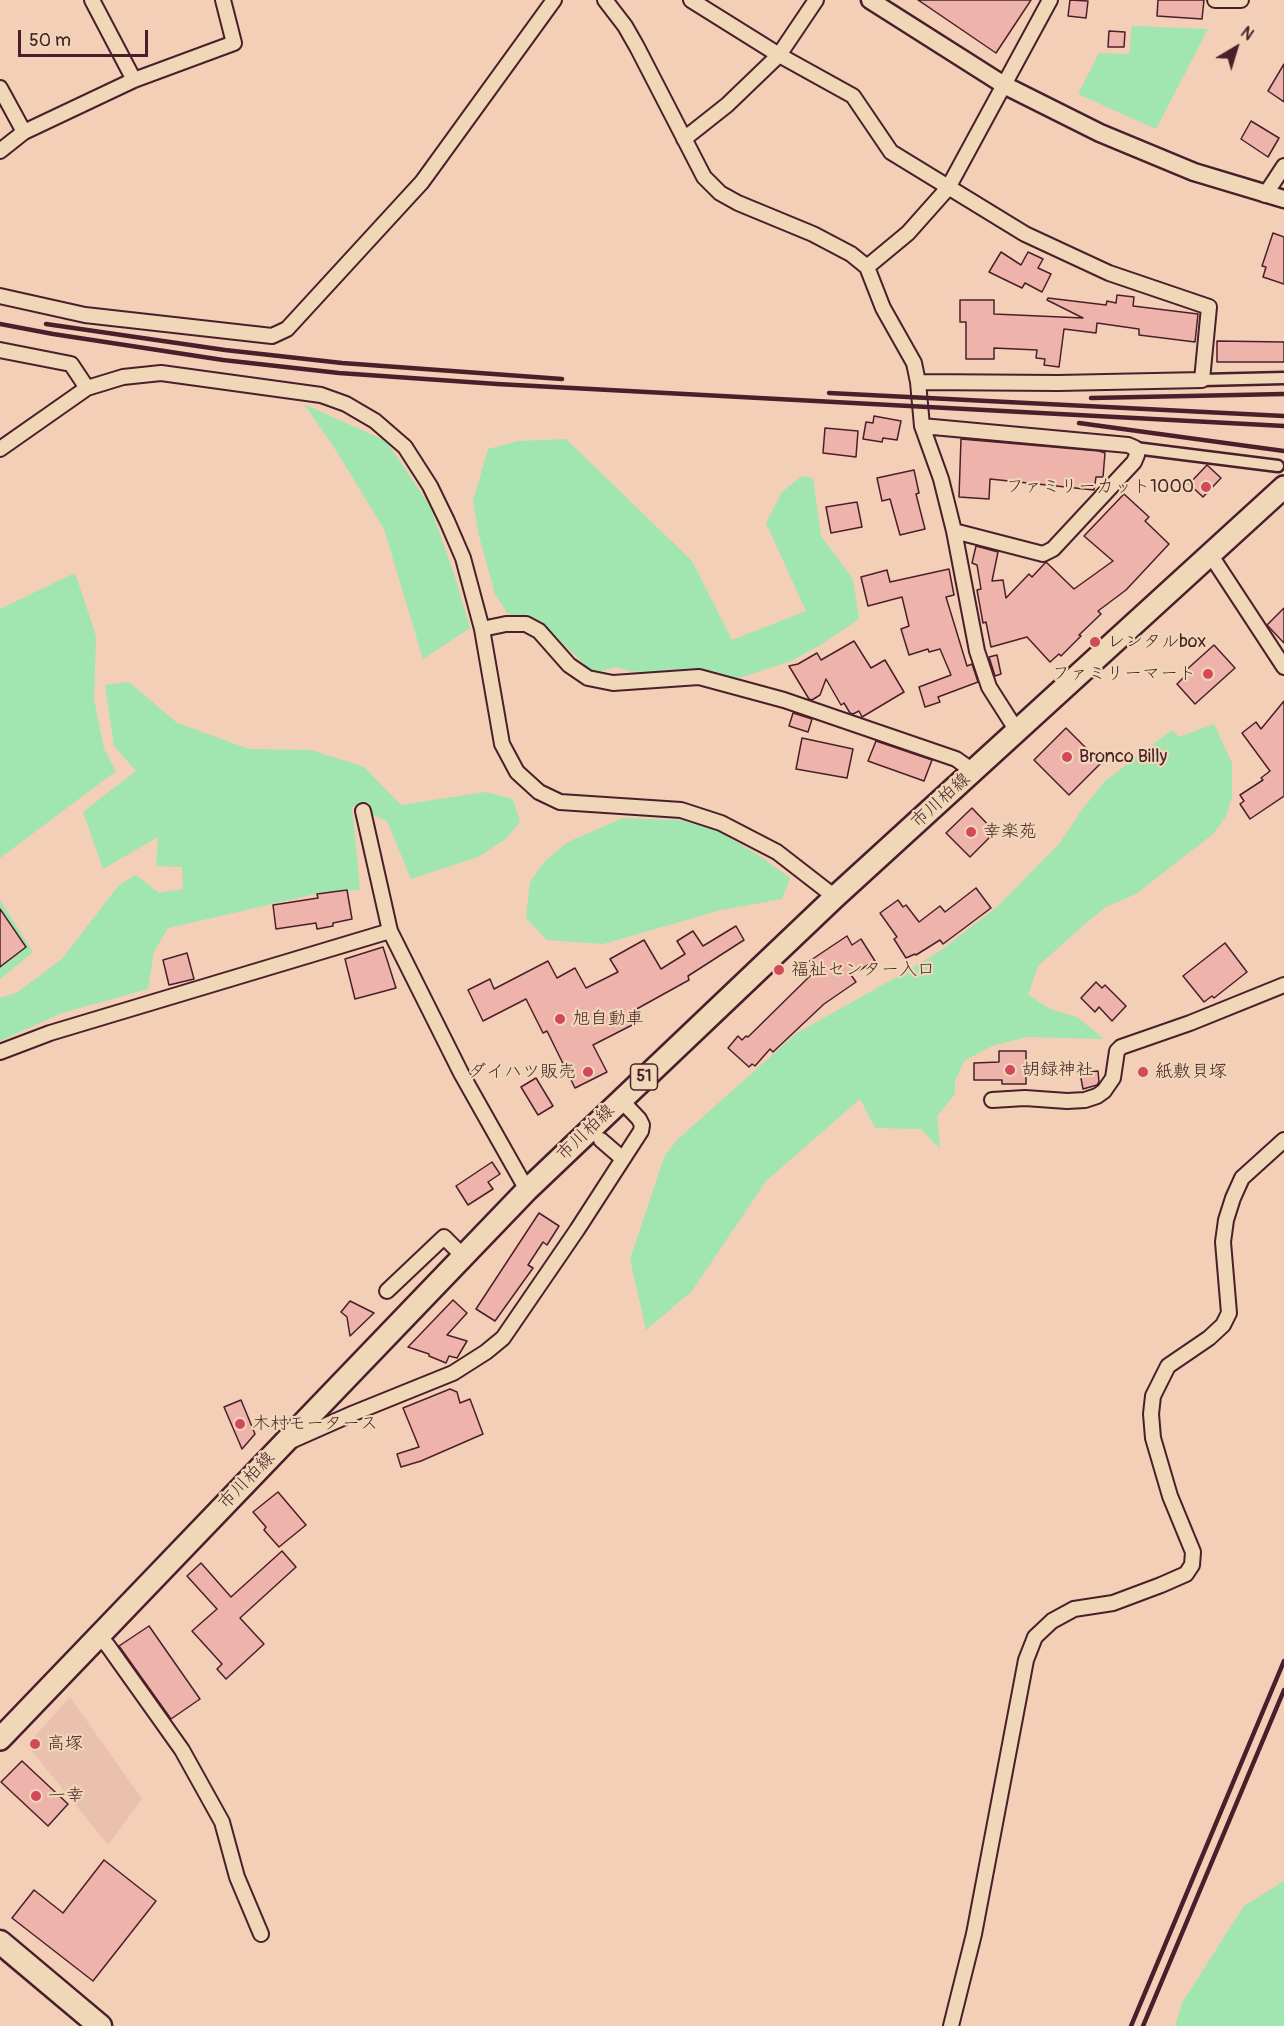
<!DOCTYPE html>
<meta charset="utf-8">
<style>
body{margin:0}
#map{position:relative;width:1284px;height:2026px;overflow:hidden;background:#f2cfb6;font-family:Pangolin,sans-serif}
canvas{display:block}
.north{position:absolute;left:1206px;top:18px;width:60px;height:60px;-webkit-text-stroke:4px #efd7b7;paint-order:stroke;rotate:38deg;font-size:16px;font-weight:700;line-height:24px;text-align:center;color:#4a1f2b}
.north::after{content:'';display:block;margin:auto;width:21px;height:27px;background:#4a1f2b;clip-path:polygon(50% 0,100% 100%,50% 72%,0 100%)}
.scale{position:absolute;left:18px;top:30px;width:130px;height:27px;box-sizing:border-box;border:3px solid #4a1f2b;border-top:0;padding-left:8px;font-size:18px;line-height:21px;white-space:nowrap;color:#4a1f2b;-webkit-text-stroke:4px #efd7b7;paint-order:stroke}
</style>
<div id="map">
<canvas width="1284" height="2026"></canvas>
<div class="north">N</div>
<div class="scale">50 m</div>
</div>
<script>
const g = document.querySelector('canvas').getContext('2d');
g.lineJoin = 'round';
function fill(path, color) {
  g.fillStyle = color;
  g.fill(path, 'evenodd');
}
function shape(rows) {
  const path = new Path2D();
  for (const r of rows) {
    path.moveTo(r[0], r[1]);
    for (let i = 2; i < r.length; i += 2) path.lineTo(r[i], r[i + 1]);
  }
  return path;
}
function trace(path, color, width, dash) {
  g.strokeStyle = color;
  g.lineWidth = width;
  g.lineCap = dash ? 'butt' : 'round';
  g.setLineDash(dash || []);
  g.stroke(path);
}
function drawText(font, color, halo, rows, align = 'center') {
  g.font = font + ' Pangolin,"Klee One",sans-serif';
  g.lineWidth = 4.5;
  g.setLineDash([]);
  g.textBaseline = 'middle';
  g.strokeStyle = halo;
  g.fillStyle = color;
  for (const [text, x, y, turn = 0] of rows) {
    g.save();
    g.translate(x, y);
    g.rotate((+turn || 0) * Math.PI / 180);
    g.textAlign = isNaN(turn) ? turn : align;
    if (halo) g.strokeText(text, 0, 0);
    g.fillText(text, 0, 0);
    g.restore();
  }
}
fill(shape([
 [70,1697,142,1799,108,1845,27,1745]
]), '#eac0ae');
fill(shape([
 [1132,26,1208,29,1156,129,1078,94,1099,53,1129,54],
 [304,404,386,441,430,506,455,577,470,628,423,659,384,529,332,444],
 [566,439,692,561,732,640,806,611,766,523,782,492,802,476,813,478,821,536,853,579,859,619,822,644,791,661,739,678,629,671,617,667,593,673,540,621,508,614,495,594,479,536,473,501,488,449,519,441],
 [75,573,96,636,94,699,104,749,116,771,0,858,0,609],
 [129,682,177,723,249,749,311,750,364,767,401,805,485,792,513,799,520,822,507,838,478,857,411,879,387,821,352,806,360,890,324,892,168,928,154,952,148,989,62,1013,0,1041,0,998,18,992,62,959,119,885,136,875,159,893,183,889,182,867,156,866,158,837,103,869,83,812,136,771,114,746,105,685],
 [1214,724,1232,763,1232,796,1226,816,1213,834,1136,894,1106,907,1086,923,1038,966,1028,995,1050,1009,1077,1017,1104,1039,1027,1037,992,1046,964,1061,955,1081,955,1094,937,1116,940,1149,921,1129,875,1128,860,1099,766,1181,692,1291,646,1330,630,1259,664,1157,677,1140,797,1033,902,974,943,949,997,907,1060,843,1082,810,1105,781,1172,730,1179,737],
 [623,818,679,820,716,830,758,855,790,878,782,899,721,910,603,944,547,940,526,918,530,882,546,860,568,842],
 [0,900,33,952,0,979],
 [1284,1881,1284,2026,1175,2026,1182,2003,1244,1906]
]), '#a1e5b0');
const building = shape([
 [918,0,1031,0,996,53,918,0],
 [1070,0,1088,1,1086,18,1068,16,1070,0],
 [1158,0,1204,0,1202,19,1157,16,1158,0],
 [1109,31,1125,32,1124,47,1108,47,1109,31],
 [1284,64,1284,102,1268,91,1284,64],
 [1251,121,1279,138,1268,157,1241,139,1251,121],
 [1273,233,1284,237,1284,284,1263,277,1266,267,1262,266,1273,233],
 [1001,252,1021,265,1028,252,1043,259,1038,268,1051,274,1042,292,1025,283,1022,288,989,272,1001,252],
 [1117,295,1134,297,1133,306,1198,314,1195,342,1139,335,1139,329,1097,323,1096,333,1064,329,1059,367,1044,365,1045,359,1036,358,1037,350,994,348,994,359,966,359,966,322,960,322,960,300,994,300,994,314,1083,318,1047,300,1048,298,1106,305,1107,301,1116,303,1117,295],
 [1217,341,1284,342,1284,362,1217,362,1217,341],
 [874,416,901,421,897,440,883,438,882,442,863,439,866,422,873,423,874,416],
 [825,428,858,431,856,457,823,453,825,428],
 [961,439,1099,451,1105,453,1103,477,1096,477,1094,490,990,479,989,499,959,497,961,439],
 [1207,465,1221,478,1203,497,1189,484,1207,465],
 [914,470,919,493,916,494,925,529,900,535,890,499,882,501,877,478,914,470],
 [1124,494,1149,517,1145,521,1169,544,1126,590,1098,611,1101,614,1079,635,1081,636,1061,656,1059,654,1050,662,1027,637,991,647,986,622,983,623,977,590,981,589,977,565,972,563,976,546,998,552,992,581,1003,580,1006,598,1029,574,1032,577,1046,562,1074,589,1113,561,1084,536,1124,494],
 [857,502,862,527,831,533,826,507,857,502],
 [949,569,954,595,946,597,967,666,972,664,978,682,938,697,940,702,925,707,919,687,951,675,940,649,929,652,928,649,909,655,901,629,909,626,902,597,868,606,861,577,887,570,890,582,949,569],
 [1284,608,1284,643,1267,625,1284,608],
 [854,641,871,668,885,660,904,692,862,717,859,711,853,714,850,713,844,703,841,705,826,679,820,695,812,700,809,699,789,666,798,664,817,653,821,660,854,641],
 [1214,645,1235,668,1195,704,1177,684,1186,675,1184,672,1214,645],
 [997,655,1001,674,995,676,989,657,997,655],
 [1284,701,1284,796,1250,819,1240,804,1244,801,1240,795,1263,780,1261,778,1270,771,1242,733,1256,722,1261,729,1284,701],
 [793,713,812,719,808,732,789,726,793,713],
 [1066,728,1101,763,1069,795,1034,760,1066,728],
 [802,738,853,749,847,778,796,769,802,738],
 [876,741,932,760,924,781,868,761,876,741],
 [972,808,995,832,970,857,946,833,972,808],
 [976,888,991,908,943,944,940,940,916,955,915,954,906,958,894,939,897,937,880,913,898,900,903,907,906,905,919,922,940,906,945,912,976,888],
 [347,890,352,919,333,923,333,926,317,929,316,923,276,929,273,905,318,898,317,894,347,890],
 [0,909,26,947,0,967,0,909],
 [736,926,744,940,688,976,689,980,633,1011,638,1022,593,1045,607,1072,575,1088,547,1031,543,1033,526,999,483,1021,468,990,490,979,494,989,548,961,557,978,575,968,586,988,618,972,610,959,644,940,661,969,685,954,677,941,693,931,703,946,736,926],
 [847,936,852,945,861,939,875,961,851,975,856,982,824,1004,773,1052,770,1049,755,1066,752,1064,749,1067,728,1048,738,1036,742,1040,746,1036,748,1037,814,972,808,962,847,936],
 [1225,943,1247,972,1214,998,1212,996,1204,1002,1183,976,1225,943],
 [383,947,396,988,355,999,345,959,383,947],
 [187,953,194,979,169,985,163,960,187,953],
 [1096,982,1102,988,1105,985,1126,1006,1112,1021,1099,1007,1095,1012,1081,998,1096,982],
 [999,1051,1026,1051,1026,1084,1002,1084,1002,1080,974,1080,974,1063,999,1062,999,1051],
 [1098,1071,1099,1082,1097,1085,1083,1089,1080,1073,1098,1071],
 [536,1078,553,1106,538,1115,521,1087,536,1078],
 [492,1162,500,1174,488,1182,493,1189,468,1205,456,1186,492,1162],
 [539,1213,559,1226,547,1245,543,1242,528,1265,533,1268,495,1321,476,1309,539,1213],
 [453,1300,467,1313,447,1335,467,1341,457,1358,449,1356,446,1363,429,1356,429,1354,408,1347,453,1300],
 [350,1301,374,1313,350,1336,347,1317,341,1312,350,1301],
 [450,1389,457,1392,460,1403,470,1399,483,1434,421,1461,401,1467,397,1454,419,1447,403,1408,450,1389],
 [241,1400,255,1434,242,1449,224,1407,241,1400],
 [278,1492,306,1525,279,1547,264,1530,266,1527,253,1512,278,1492],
 [282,1551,296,1567,240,1618,264,1644,226,1679,217,1669,222,1664,192,1631,217,1609,187,1576,201,1563,231,1597,282,1551],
 [149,1626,200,1699,171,1719,119,1646,149,1626],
 [22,1761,68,1804,48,1826,1,1782,22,1761],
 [104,1860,156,1901,93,1981,12,1918,34,1890,63,1913,104,1860]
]);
fill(building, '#eeb4ac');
trace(building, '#4a1f2b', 1.5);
const pedestrian = shape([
 [1202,380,1284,378],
 [1135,448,1278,466]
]);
const minor = shape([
 [92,0,134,80],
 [605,0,625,26,637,47,704,177,720,193,738,203,813,234,851,254,867,267,883,308,914,363,918,382,922,426,941,479,954,531,977,651,989,687,1017,731],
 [691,0,779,55,853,96,891,152,1025,234,1109,273,1209,307,1202,380,1058,383,918,382],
 [1215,0,1241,0],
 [0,88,24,132],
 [684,139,727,105,779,55,816,0],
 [0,151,24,132,134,80,234,43,223,0],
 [1265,195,1284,166],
 [867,267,908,233,948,188,1050,0],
 [0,296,85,315,272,336,287,329,422,182,554,0],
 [0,350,71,364,87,388],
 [922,426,1128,445,1135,448,1137,455,1134,462,1053,549,1043,554,954,531],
 [0,449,87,388,123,377,161,373,321,395,346,404,375,421,405,447,430,486,447,521,463,558,482,629,502,744,517,772,539,792,560,802,681,810,721,823,777,852,835,897],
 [1210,554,1284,667],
 [482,629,506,624,526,624,539,631,569,665,588,678,613,683,699,677,784,700,956,759,973,771],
 [363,811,390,931,461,1073,527,1190],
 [0,1052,50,1033,390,931],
 [992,1100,1025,1098,1067,1101,1085,1100,1097,1096,1104,1091,1113,1078,1117,1051,1121,1047,1190,1023,1284,985],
 [601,1140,623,1159],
 [387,1291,444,1237,463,1256],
 [293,1440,354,1413,453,1373,486,1352,503,1338,577,1230,641,1131,642,1125,639,1119,620,1099],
 [99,1636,108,1646,182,1750,222,1822,237,1877,261,1934],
 [951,2026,974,1934,1026,1660,1035,1637,1052,1621,1074,1609,1113,1603,1161,1585,1186,1574,1192,1565,1193,1552,1170,1496,1153,1438,1151,1414,1153,1396,1168,1366,1209,1338,1223,1325,1229,1313,1223,1242,1226,1220,1233,1198,1242,1178,1284,1140]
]);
const tertiary = shape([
 [870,0,1004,85,1100,133,1194,172,1284,199]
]);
const primary = shape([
 [0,1739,527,1190,835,897,1284,487]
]);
const trunk = shape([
 [0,1942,100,2026]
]);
trace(pedestrian, '#4a1f2b', 15);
trace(minor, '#4a1f2b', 18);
trace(tertiary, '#4a1f2b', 21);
trace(primary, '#4a1f2b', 26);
trace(trunk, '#4a1f2b', 27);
trace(pedestrian, '#efd7b7', 10);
trace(minor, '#efd7b7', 14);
trace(tertiary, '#efd7b7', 16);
trace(primary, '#efd7b7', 21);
trace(trunk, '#efd7b7', 22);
trace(shape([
 [0,324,53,334,223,360,339,373,497,384,1284,426],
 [46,324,225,350,342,363,562,379],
 [829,393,1284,416],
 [1091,398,1284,394],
 [1079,423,1284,451],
 [1131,2026,1284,1661],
 [1143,2026,1284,1690]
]), '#4a1f2b', 4.5);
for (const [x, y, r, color] of [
 [1206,487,6,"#d1495b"],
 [1095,642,6,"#d1495b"],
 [1208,674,6,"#d1495b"],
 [1067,757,6,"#d1495b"],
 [971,832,6,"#d1495b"],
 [779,970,6,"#d1495b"],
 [560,1019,6,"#d1495b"],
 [1010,1070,6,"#d1495b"],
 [588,1072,6,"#d1495b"],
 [1143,1072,6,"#d1495b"],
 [240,1424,6,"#d1495b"],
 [35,1744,6,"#d1495b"],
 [36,1796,6,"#d1495b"]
]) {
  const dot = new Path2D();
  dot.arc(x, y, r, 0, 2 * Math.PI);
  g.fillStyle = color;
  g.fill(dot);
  trace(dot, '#efd7b7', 2);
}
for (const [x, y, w] of [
 [644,1077,27]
]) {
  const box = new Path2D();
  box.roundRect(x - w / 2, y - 13, w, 26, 4.5);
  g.fillStyle = '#efd7b7';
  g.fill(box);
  trace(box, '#4a1f2b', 1.5);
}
drawText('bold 16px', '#4a1f2b', null, [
 ["51",644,1077]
]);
drawText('18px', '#4a1f2b', '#efd7b7', [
 ["ファミリーカット1000",1194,487,"right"],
 ["レンタルbox",1107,642],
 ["ファミリーマート",1196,674,"right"],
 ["Bronco Billy",1079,757],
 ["幸楽苑",983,832],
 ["福祉センター入口",791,970],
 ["旭自動車",572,1019],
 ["胡録神社",1022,1070],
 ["ダイハツ販売",576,1072,"right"],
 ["紙敷貝塚",1155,1072],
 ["木村モータース",252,1424],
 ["高塚",47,1744],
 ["一幸",48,1796]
], 'left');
drawText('18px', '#4a1f2b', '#efd7b7', [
 ["市川柏線",941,801,-42],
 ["市川柏線",586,1133,-44],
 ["市川柏線",247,1481,-46]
]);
</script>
